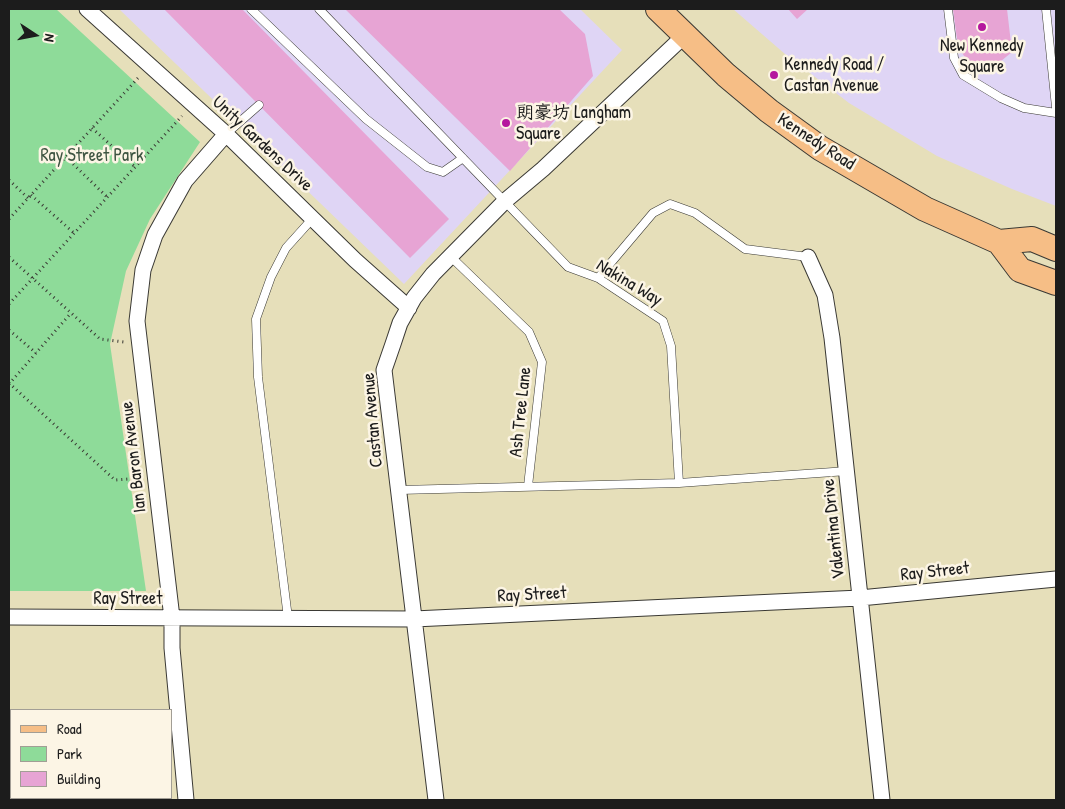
<!DOCTYPE html>
<meta charset="utf-8">
<style>
body{margin:0}
#map{position:relative;width:1065px;height:809px;overflow:hidden;background:#e6dfba;font-family:"Patrick Hand",sans-serif}
canvas{display:block}
.frame{position:absolute;inset:0;border:10px solid #1c1c1c;pointer-events:none}
.legend{position:absolute;left:10px;top:709px;width:162px;height:90px;box-sizing:border-box;background:#fcf5e5;border:1px solid #a29e95;margin:0;padding:6px 9px;list-style:none;font-size:15px;color:#1c1c1c}
.legend li{display:flex;align-items:center;gap:10px;height:25px}
.legend b{width:25px;border:1px solid #a29e95}
.north{position:absolute;left:10px;top:10px;width:50px;height:50px;-webkit-text-stroke:4px #fcf5e5;paint-order:stroke;rotate:101deg;font-size:14px;font-weight:700;line-height:20px;text-align:center;color:#1c1c1c}
.north::after{content:'';display:block;margin:auto;width:18px;height:22px;background:#1c1c1c;clip-path:polygon(50% 0,100% 100%,50% 72%,0 100%)}
</style>
<div id="map">
<canvas width="1065" height="809"></canvas>
<div class="frame"></div>
<ul class="legend">
<li><b style="height:6px;background:#f6be86"></b>Road</li>
<li><b style="height:14px;background:#8edb99"></b>Park</li>
<li><b style="height:14px;background:#e7a4d4"></b>Building</li>
</ul>
<div class="north">N</div>
</div>
<script>
const g = document.querySelector('canvas').getContext('2d');
g.lineJoin = 'round';
function fill(path, color) {
  g.fillStyle = color;
  g.fill(path, 'evenodd');
}
function shape(rows) {
  const path = new Path2D();
  for (const r of rows) {
    path.moveTo(r[0], r[1]);
    for (let i = 2; i < r.length; i += 2) path.lineTo(r[i], r[i + 1]);
  }
  return path;
}
function trace(path, color, width, dash) {
  g.strokeStyle = color;
  g.lineWidth = width;
  g.lineCap = dash ? 'butt' : 'round';
  g.setLineDash(dash || []);
  g.stroke(path);
}
function drawText(font, color, halo, rows, align = 'center') {
  g.font = font + ' "Patrick Hand","LXGW WenKai TC",sans-serif';
  g.lineWidth = 5;
  g.setLineDash([]);
  g.textBaseline = 'middle';
  g.strokeStyle = halo;
  g.fillStyle = color;
  for (const [text, x, y, turn = 0] of rows) {
    g.save();
    g.translate(x, y);
    g.rotate((+turn || 0) * Math.PI / 180);
    g.textAlign = isNaN(turn) ? turn : align;
    if (halo) g.strokeText(text, 0, 0);
    g.fillText(text, 0, 0);
    g.restore();
  }
}
fill(shape([
 [119,9,580,9,622,50,404,284],
 [733,9,1056,9,1056,206,1012,189,937,156,849,103,785,54]
]), '#dfd5f5');
fill(shape([
 [9,9,56,9,200,142,150,219,126,271,110,344,146,591,9,591]
]), '#8edb99');
fill(shape([
 [164,9,242,9,449,219,410,258],
 [345,9,559,9,585,34,593,76,510,171],
 [788,9,808,9,797,19],
 [953,9,1007,9,1012,52,995,66,972,69,958,46]
]), '#e7a4d4');
const lane = shape([
 [251,9,366,119,427,167,443,172,463,158],
 [319,9,568,267,598,278,663,321,671,346,679,483],
 [948,9,954,58,963,75,1001,98,1024,108,1056,113],
 [1046,9,1056,107],
 [226,134,259,105],
 [450,256,529,332,542,362,528,486],
 [598,278,653,213,670,204,695,213,745,249,808,257],
 [399,490,679,483,847,471],
 [288,618,258,377,256,319,271,277,286,248,313,218],
 [9,742,11,742],
 [65,798,66,800]
]);
const street = shape([
 [87,9,226,134,355,260,409,308],
 [808,257,825,295,832,338,882,800],
 [9,617,414,619,860,598,1056,579],
 [186,800,172,648,172,618,137,321,143,270,155,235,185,181,226,134],
 [436,800,384,370,393,344,400,323,414,298,433,274,505,201,543,169,684,36]
]);
const primary = shape([
 [658,9,726,75,769,111,820,148,925,209,999,242,1032,239,1056,249],
 [999,242,1020,270,1056,283]
]);
trace(lane, '#3a3934', 9);
trace(street, '#3a3934', 17);
trace(primary, '#3a3934', 26);
trace(shape([
 [92,128,135,167],
 [66,157,107,197],
 [9,180,28,198],
 [31,195,74,233],
 [9,219,139,77],
 [9,257,100,339,124,342],
 [9,304,182,116],
 [9,330,36,353],
 [9,383,115,480,141,478],
 [9,384,71,313]
]), '#3a3934', 3, [1, 4]);
trace(lane, '#fff', 8);
trace(street, '#fff', 15);
trace(primary, '#f6be86', 24);
for (const [x, y, r, color] of [
 [982,27,5,"#b5179e"],
 [774,75,5,"#b5179e"],
 [506,123,5,"#b5179e"]
]) {
  const dot = new Path2D();
  dot.arc(x, y, r, 0, 2 * Math.PI);
  g.fillStyle = color;
  g.fill(dot);
  trace(dot, '#fcf5e5', 2);
}
drawText('18px', '#1c1c1c', '#fcf5e5', [
 ["New Kennedy",982,46,"center"],
 ["Square",982,67,"center"],
 ["Kennedy Road /",784,65],
 ["Castan Avenue",784,86],
 ["朗豪坊 Langham",516,113],
 ["Square",516,134]
], 'left');
drawText('18px', '#1c1c1c', '#fcf5e5', [
 ["Kennedy Road",816,142,33],
 ["Unity Gardens Drive",262,144,43],
 ["Nakina Way",629,283,31],
 ["Ash Tree Lane",521,412,-84],
 ["Castan Avenue",373,420,-95],
 ["Ian Baron Avenue",134,457,-97],
 ["Valentina Drive",834,529,-96],
 ["Ray Street",935,572,-6],
 ["Ray Street",532,595,-3],
 ["Ray Street",128,599]
]);
drawText('18px', '#3e5542', '#fcf5e5', [
 ["Ray Street Park",92,156]
]);
</script>
